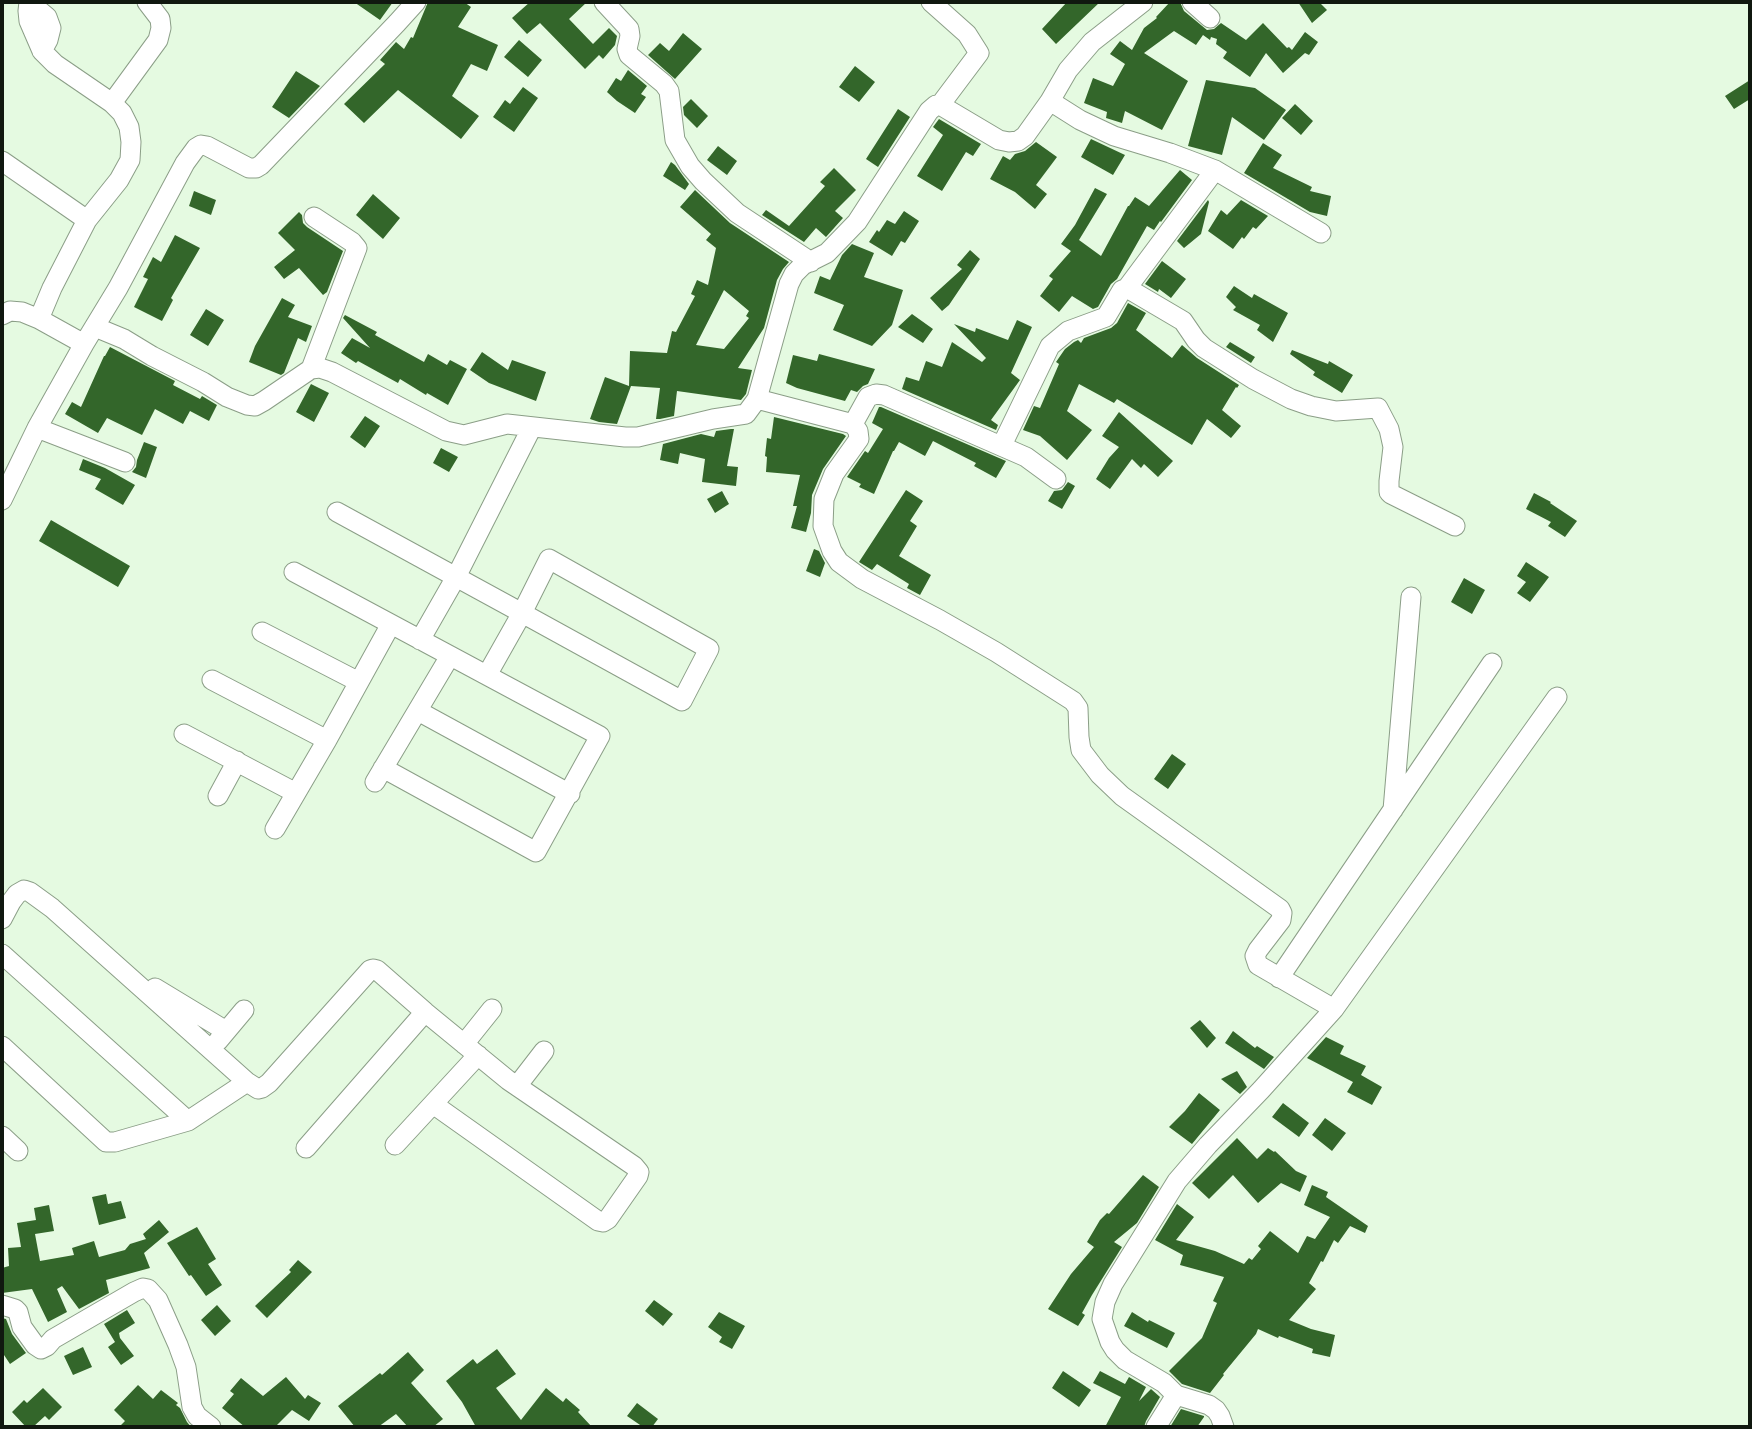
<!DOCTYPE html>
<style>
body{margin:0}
#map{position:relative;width:1752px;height:1429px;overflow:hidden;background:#e5fae1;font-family:"PT Sans",sans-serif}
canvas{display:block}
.frame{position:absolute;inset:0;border:4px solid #10180f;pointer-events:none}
</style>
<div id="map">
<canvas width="1752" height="1429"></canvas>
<div class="frame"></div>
</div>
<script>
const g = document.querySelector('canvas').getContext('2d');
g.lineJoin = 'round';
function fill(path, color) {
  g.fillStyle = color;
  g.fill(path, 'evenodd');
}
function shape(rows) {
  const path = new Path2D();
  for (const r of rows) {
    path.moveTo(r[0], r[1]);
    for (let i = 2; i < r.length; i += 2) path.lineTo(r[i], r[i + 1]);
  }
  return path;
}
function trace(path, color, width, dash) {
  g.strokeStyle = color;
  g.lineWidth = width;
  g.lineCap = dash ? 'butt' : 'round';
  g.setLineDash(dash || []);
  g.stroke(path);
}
fill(shape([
 [354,2,393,2,380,20],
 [428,2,464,2,471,7,458,27,498,45,487,71,471,64,452,96,479,116,461,139,398,90,364,123,344,104,385,64,380,60,396,42,404,49,411,37,413,38],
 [530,2,587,2,569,19,593,44,609,28,617,36,615,45,603,59,599,55,585,69,540,23,527,34,512,18],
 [1067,2,1100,2,1056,44,1042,29],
 [1170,2,1180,2,1184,11,1207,30,1214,29,1221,23,1246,40,1263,23,1287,48,1289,47,1292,50,1305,32,1318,42,1309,55,1305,53,1283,73,1266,53,1250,77,1223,58,1227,52,1216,44,1217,39,1211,37,1210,40,1203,35,1196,45,1174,31,1144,53,1188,81,1162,130,1125,111,1122,123,1106,118,1107,112,1084,103,1093,78,1113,86,1125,64,1110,54,1120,41,1132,50,1144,28,1157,18,1156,17],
 [1298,2,1319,2,1327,10,1312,23],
 [683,33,702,49,675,79,648,55,660,43,669,51],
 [519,40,542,60,528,77,504,57],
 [855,66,875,82,859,102,839,87],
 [628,70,647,86,641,94,646,97,635,113,617,101,607,92,616,78,621,81],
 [296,71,320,86,289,118,272,107],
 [1206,80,1255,88,1286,110,1264,140,1232,117,1222,155,1188,146],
 [1750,80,1750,99,1734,109,1725,96],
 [523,87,538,98,514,132,493,117,505,100,510,104],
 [691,99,708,116,697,128,684,115,683,107],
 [1295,104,1313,121,1301,135,1282,118],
 [898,109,910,117,878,167,866,159],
 [939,119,981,144,973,156,966,152,942,191,917,176,943,135,933,127],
 [1091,139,1125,155,1113,175,1081,157],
 [1036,142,1057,157,1036,185,1047,194,1035,209,1015,192,990,179,1003,156,1010,160,1015,154,1025,151],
 [1263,143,1282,155,1273,168,1312,187,1310,191,1331,196,1327,216,1310,212,1244,173],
 [718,146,737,161,727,175,707,160],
 [671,162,675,165,689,184,685,190,663,176],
 [834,168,856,190,835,211,843,218,826,237,816,228,804,242,762,215,766,210,789,226,825,186,820,182],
 [1180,170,1192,180,1161,222,1160,221,1154,230,1147,226,1117,279,1111,284,1098,307,1093,309,1072,296,1059,312,1040,296,1053,279,1049,276,1071,251,1061,244,1075,225,1095,188,1107,194,1079,240,1101,256,1128,206,1129,206,1135,197,1149,206],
 [695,190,730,223,789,262,783,269,777,280,764,328,738,368,752,370,746,394,741,400,677,391,674,416,660,419,656,419,660,388,631,386,617,424,599,422,590,419,605,377,629,386,630,351,667,353,672,331,676,332,695,296,691,294,697,280,708,285,716,248,706,240,711,234,680,207],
 [724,290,749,311,746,316,749,318,724,349,696,345],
 [194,191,216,200,211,215,189,206],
 [373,194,400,218,383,239,356,215],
 [1208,200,1209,202,1201,234,1184,248,1177,241],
 [1241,200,1268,216,1256,229,1253,227,1244,239,1242,237,1233,249,1208,231,1221,210,1227,215],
 [904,211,919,221,905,243,901,241,892,256,869,242,877,230,879,232,887,220,895,224],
 [299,212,302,215,303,223,307,227,343,251,327,292,323,295,299,268,284,279,274,267,295,250,278,233],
 [175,235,200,248,171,298,173,300,162,321,134,307,148,279,143,277,153,257,161,262],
 [852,244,874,253,864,277,903,290,892,325,872,346,833,330,844,305,814,293,820,276,830,280,842,255],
 [970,250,980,259,949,305,942,311,930,298,962,269,957,265],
 [1162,261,1186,279,1171,298,1159,289,1158,292,1145,284],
 [1234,286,1252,298,1254,294,1288,313,1273,342,1257,330,1260,325,1233,310,1236,307,1226,297],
 [282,298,295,305,288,317,312,326,306,342,298,338,284,373,281,375,249,362,255,346],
 [1128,303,1146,313,1136,330,1172,358,1182,345,1197,358,1239,385,1237,388,1236,387,1222,410,1241,426,1231,438,1207,419,1192,445,1117,399,1114,403,1079,384,1067,411,1092,430,1067,460,1040,436,1023,430,1034,406,1040,408,1059,364,1056,362,1065,349,1074,342,1078,340,1081,343,1084,338,1111,328,1117,323],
 [206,309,224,320,208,346,190,335],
 [912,314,933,329,923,343,898,327],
 [345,315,377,332,375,335,424,362,428,354,447,365,450,360,467,369,448,405,427,393,426,395,400,379,398,383,358,361,356,363,341,353,352,338,370,348,343,318],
 [1017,320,1032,327,1011,373,1020,380,991,420,998,425,996,430,902,389,906,377,919,381,926,361,942,367,952,342,982,362,986,358,954,324,975,332,976,328,1008,340],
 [1230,342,1255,357,1251,363,1226,347],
 [110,347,175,381,173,385,200,399,202,396,217,405,209,421,190,411,183,424,155,409,142,435,107,418,98,433,65,414,72,402,81,407,104,356,105,356],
 [1292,350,1328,364,1329,361,1353,375,1342,393,1313,375,1315,372,1290,354],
 [482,352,508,370,512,360,546,372,536,401,489,383,470,370],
 [819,354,875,369,868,384,863,386,857,392,851,390,845,401,797,388,786,383,793,355,817,361],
 [311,384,329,393,314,422,296,412],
 [879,407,881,407,1006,461,996,478,974,466,976,463,933,441,925,456,899,442,894,451,893,451,874,494,859,487,861,484,847,477,865,451,868,453,883,429,872,423],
 [1119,412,1173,461,1158,477,1144,464,1141,468,1132,459,1110,489,1096,479,1109,458,1119,447,1102,436],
 [365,416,380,426,365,448,350,437],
 [774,417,843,434,846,436,823,469,812,495,811,513,806,532,791,528,797,506,793,506,800,475,766,472,767,457,765,456,767,438,771,439],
 [731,429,734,429,727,466,738,467,736,486,702,482,705,459,680,453,678,464,660,460,663,444,701,434,714,437,716,431],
 [144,442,157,447,146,478,132,472,136,467,137,460],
 [441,448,458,457,449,472,433,463],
 [83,459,105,468,135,485,123,505,95,489,101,479,79,470],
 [1068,482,1075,486,1062,509,1048,501,1054,491,1062,490],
 [906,490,923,501,910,521,917,526,899,556,931,575,920,595,907,588,909,584,877,564,872,570,859,562],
 [722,491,729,504,715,513,707,499],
 [1534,493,1551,502,1550,503,1577,521,1565,537,1548,526,1551,522,1526,509],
 [51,520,130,566,118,587,39,541],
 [814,549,819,551,825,563,820,577,806,571],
 [1526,562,1549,577,1530,602,1517,593,1526,582,1517,576],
 [1464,578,1485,590,1472,614,1451,602],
 [1172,754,1186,764,1168,789,1154,779],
 [1200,1020,1216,1038,1207,1048,1190,1028],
 [1233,1031,1255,1048,1257,1046,1274,1057,1264,1069,1225,1043],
 [1326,1037,1344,1046,1340,1054,1366,1066,1361,1075,1382,1087,1372,1105,1347,1092,1353,1082,1307,1058],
 [1237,1071,1247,1087,1240,1094,1221,1079],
 [1199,1093,1220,1110,1192,1144,1169,1127,1185,1111],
 [1283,1103,1309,1123,1299,1137,1272,1117],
 [1325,1118,1346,1133,1332,1151,1312,1135],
 [1237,1138,1257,1159,1268,1148,1274,1152,1275,1151,1296,1171,1307,1176,1300,1192,1281,1183,1258,1203,1233,1175,1209,1199,1192,1183],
 [1143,1175,1159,1187,1137,1223,1114,1242,1122,1247,1092,1295,1082,1313,1085,1315,1078,1326,1048,1309,1071,1274,1094,1247,1087,1242,1100,1220,1107,1213,1109,1214],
 [1312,1185,1328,1192,1326,1197,1368,1226,1365,1233,1350,1226,1338,1243,1334,1240,1323,1262,1321,1261,1309,1283,1316,1289,1289,1320,1311,1329,1335,1335,1330,1357,1312,1353,1313,1349,1279,1336,1278,1338,1258,1329,1256,1334,1223,1374,1224,1375,1210,1393,1182,1384,1169,1371,1202,1338,1217,1303,1213,1301,1224,1277,1180,1265,1183,1255,1155,1240,1177,1204,1194,1217,1176,1240,1215,1251,1244,1264,1249,1258,1252,1260,1261,1249,1258,1246,1270,1231,1298,1253,1307,1236,1315,1239,1330,1217,1304,1205],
 [106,1194,108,1204,121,1201,126,1218,99,1225,92,1197],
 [49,1205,54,1231,35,1234,40,1261,74,1255,72,1248,94,1241,99,1257,125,1250,130,1244,146,1239,143,1234,159,1220,169,1232,144,1253,150,1268,106,1280,109,1293,79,1309,62,1286,57,1289,67,1312,48,1322,32,1289,2,1293,2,1268,9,1266,8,1248,21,1247,17,1223,36,1220,34,1208],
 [197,1227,216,1259,208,1264,222,1285,206,1296,191,1275,189,1276,167,1243],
 [298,1260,312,1272,267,1318,255,1306,291,1272,289,1270],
 [654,1300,673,1314,663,1326,645,1311],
 [217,1305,231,1321,215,1336,201,1320],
 [127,1310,135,1323,119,1333,120,1338,134,1356,121,1365,108,1347,115,1342,104,1324],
 [719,1312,745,1326,732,1349,719,1342,722,1337,708,1327],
 [1132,1312,1148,1322,1149,1320,1175,1333,1167,1348,1124,1326],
 [2,1318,6,1319,12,1334,26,1353,10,1364,2,1352],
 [83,1347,92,1367,73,1375,64,1356],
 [497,1349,516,1374,496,1388,521,1420,546,1388,563,1402,566,1398,580,1410,578,1412,592,1427,476,1427,462,1402,446,1381,473,1359,477,1364],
 [408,1352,424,1370,411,1383,443,1419,433,1427,408,1427,396,1414,378,1427,355,1427,338,1406,380,1373,382,1375],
 [1063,1371,1091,1390,1079,1407,1052,1388],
 [1100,1371,1125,1384,1129,1377,1146,1387,1139,1401,1151,1389,1160,1397,1146,1421,1144,1427,1105,1427,1121,1397,1093,1383],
 [286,1377,305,1399,308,1395,321,1403,309,1421,292,1410,275,1427,245,1427,222,1408,234,1394,230,1391,241,1378,263,1396],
 [138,1385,153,1399,161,1390,178,1403,176,1405,180,1408,187,1422,191,1427,119,1427,125,1421,114,1410],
 [43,1388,62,1407,49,1420,45,1416,33,1427,26,1427,12,1412,24,1400,27,1403],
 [637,1403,658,1419,652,1427,643,1427,627,1416],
 [1181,1409,1204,1416,1204,1417,1197,1427,1170,1427]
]), '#33662a');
const minor = shape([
 [29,2,47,17,51,28,48,40,42,51,55,64,112,103,122,113,129,127,131,142,130,160,119,180,87,220,52,288,39,319],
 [29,2,28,11,29,21,42,51],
 [604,2,629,29,630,36,627,49,629,55,664,84,669,91,675,140,690,166,703,181,737,213,811,262],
 [1192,2,1210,18],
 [1050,101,1080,120,1114,136,1170,153,1215,170,1321,233],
 [112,103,158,40,161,28,160,19,147,2],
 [940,105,999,140,1009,142,1018,141,1025,136,1050,101,1068,70,1092,42,1143,2],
 [2,161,87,220],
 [1127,288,1215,170],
 [2,315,10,311,22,312,39,319,84,344,118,288,185,163,196,148,201,145,207,146,249,168,256,168,261,165,397,23,416,2],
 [95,327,124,339,152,356,203,382,227,397,247,405,255,406,264,401,311,369,320,368,332,372,446,431,464,435,507,424,625,437,638,437,713,419,746,414,757,399,789,284,794,274,803,265,827,253,857,222,929,111,936,105,940,105,979,53,967,34,931,2],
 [311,369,357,248,352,242,314,217],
 [757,399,853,424,858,431,859,439,834,474,824,499,823,526,832,551,839,562,862,579,940,620,996,652,1073,701,1078,708,1079,737,1081,750,1100,775,1122,796,1280,909,1282,913,1281,920,1258,950,1255,956,1258,965,1334,1009],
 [853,424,868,397,876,394,884,395,1026,457,1056,479],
 [37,428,125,462],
 [1002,445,1050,346,1068,331,1106,317,1122,290,1127,288,1183,321,1196,340,1204,348,1253,379,1291,399,1311,406,1336,411,1378,408,1389,429,1393,447,1389,481,1389,492,1391,494,1455,526],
 [2,500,37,428,84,344],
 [337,512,456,577,522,613,682,701,709,649,549,559,522,613,487,675],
 [294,572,600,736,536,852,383,768],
 [262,632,359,682],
 [420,640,456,577,532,427],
 [212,680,327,740],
 [418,711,570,794],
 [184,734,296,793],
 [375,782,450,656],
 [218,796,237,761],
 [1393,810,1411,597],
 [275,829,327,740,391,624],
 [2,919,11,902,17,894,24,890,30,892,52,908,247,1082],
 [2,954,188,1121],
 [1279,978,1492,663],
 [155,988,226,1031],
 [218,1041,244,1010],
 [464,1044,492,1009],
 [2,1046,106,1142,115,1142,188,1121,247,1082,258,1089,262,1088,269,1083,370,970,373,969,377,970,425,1012,508,1080,634,1166,639,1172,638,1176,608,1219,603,1222,598,1221,433,1104],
 [517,1086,544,1051],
 [2,1136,18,1151],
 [395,1145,478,1055],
 [306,1148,425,1012],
 [2,1305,15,1309,18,1312,22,1327,35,1345,41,1349,47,1346,53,1339,134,1292,143,1288,148,1289,158,1300,178,1345,186,1367,192,1407,197,1416,211,1427],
 [1176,1395,1209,1405,1216,1410,1220,1416,1224,1427],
 [1156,1427,1176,1395,1164,1383,1125,1360,1115,1350,1110,1342,1102,1319,1105,1302,1113,1284,1177,1181,1208,1145,1261,1090,1334,1009,1557,697]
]);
trace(minor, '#8b9e87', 21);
trace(minor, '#fff', 19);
</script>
